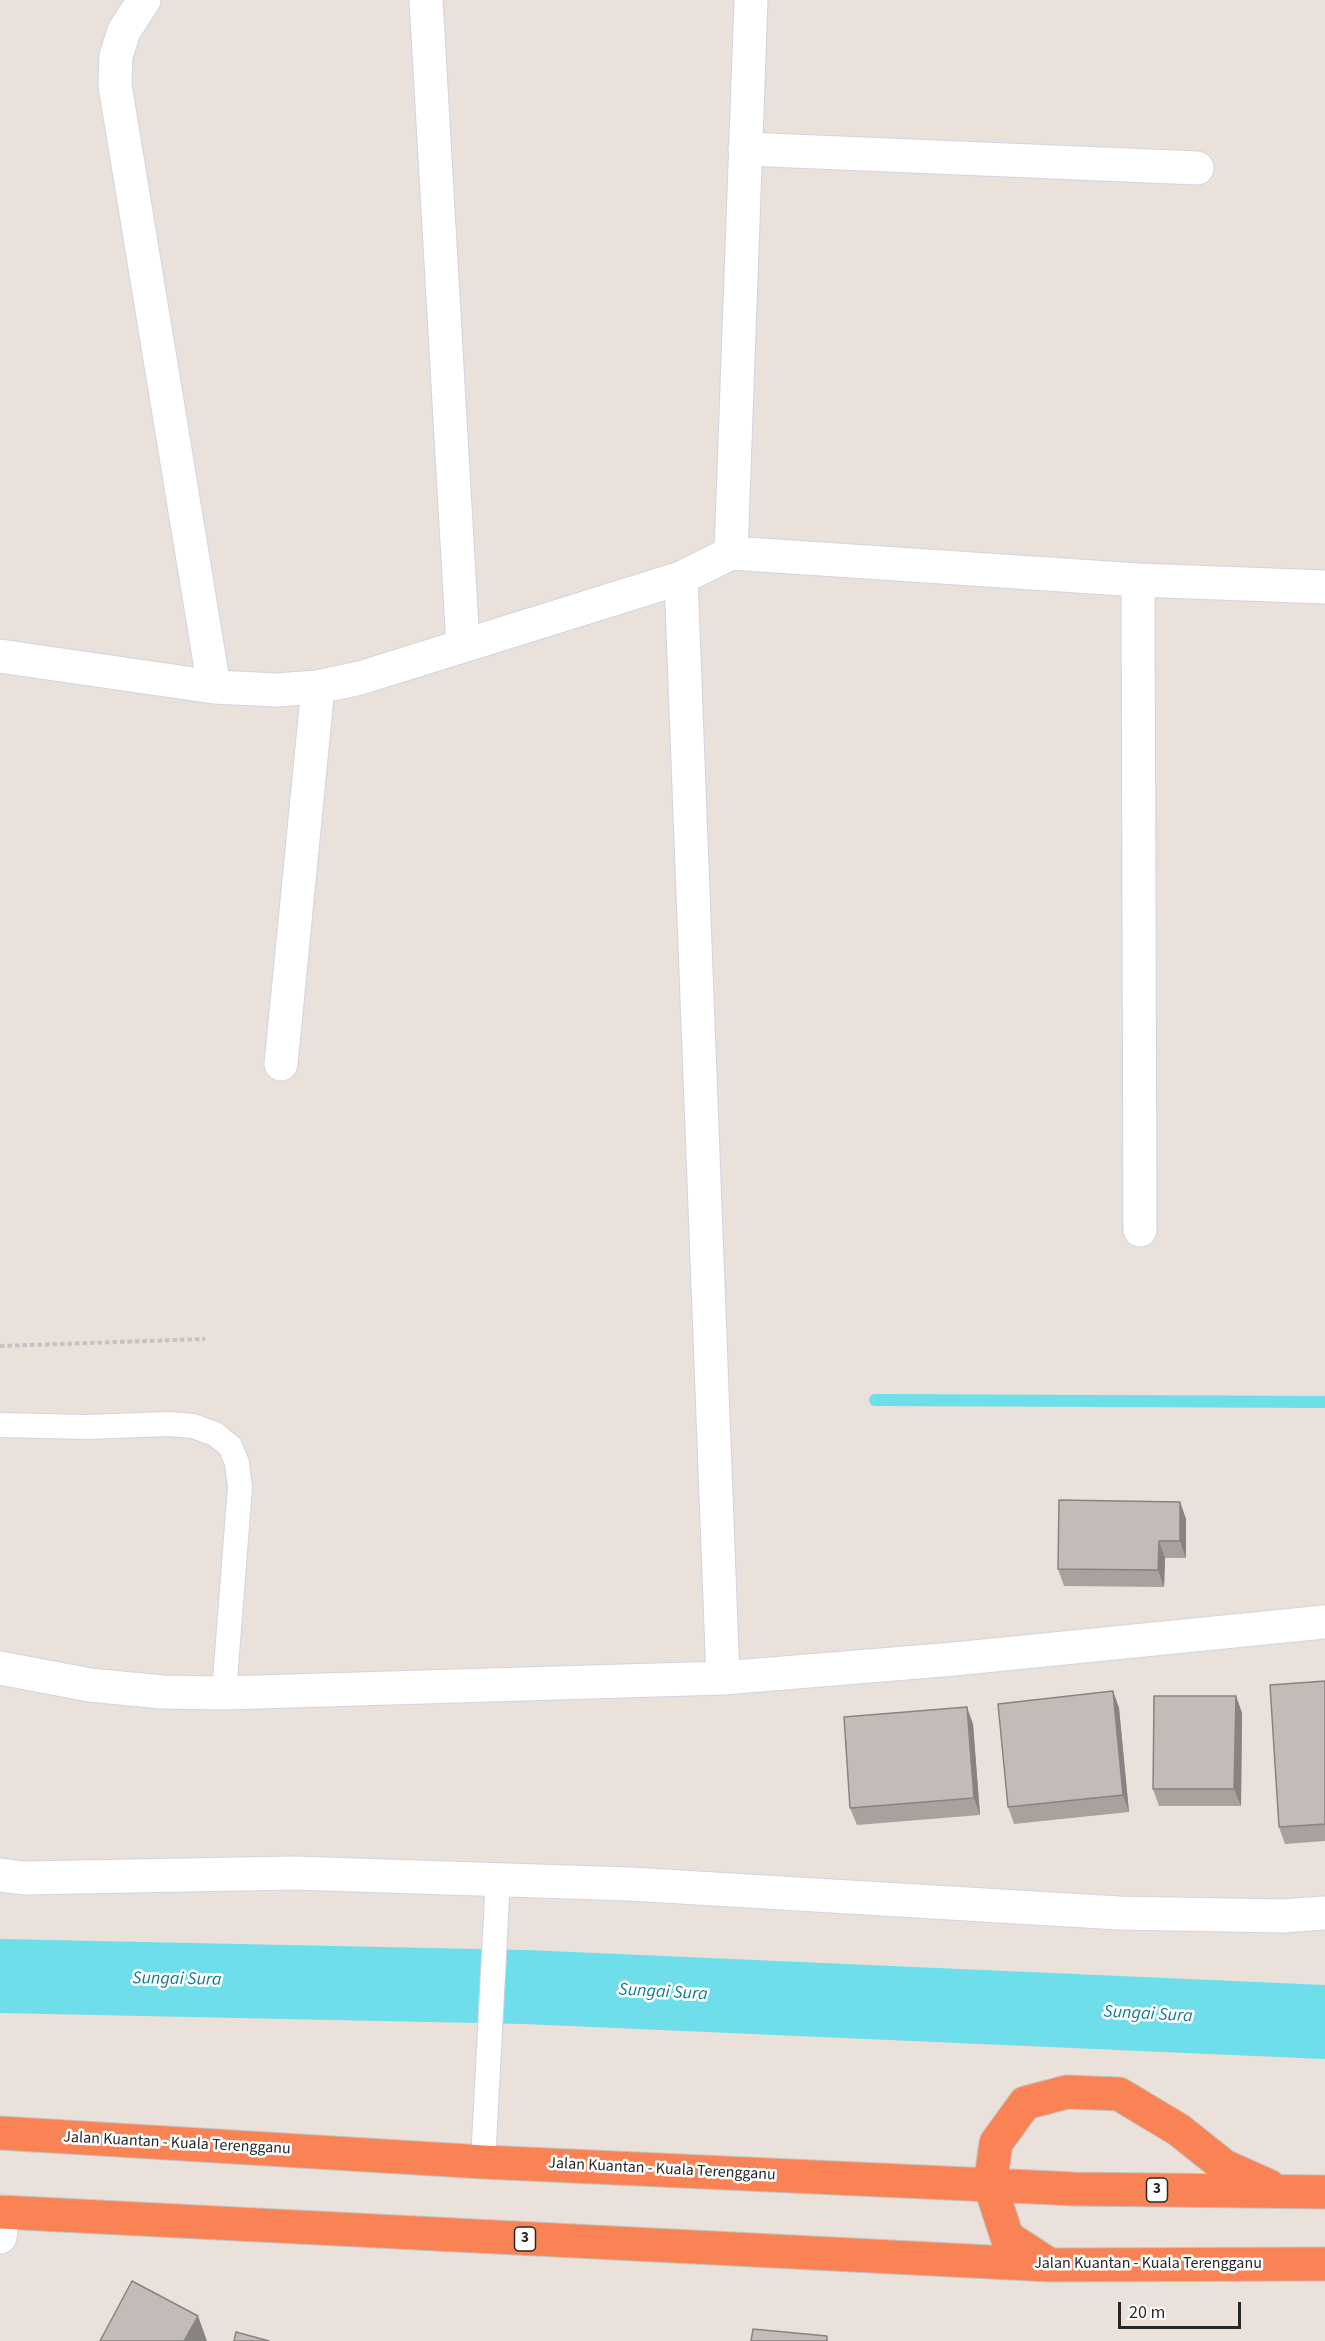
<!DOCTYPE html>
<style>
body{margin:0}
#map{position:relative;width:1325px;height:2341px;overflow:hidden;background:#eae1da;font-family:"Source Sans 3",sans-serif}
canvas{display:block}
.scale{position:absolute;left:1118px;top:2302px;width:123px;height:27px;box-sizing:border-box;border:3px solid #282828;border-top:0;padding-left:8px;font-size:18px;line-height:21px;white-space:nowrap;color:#282828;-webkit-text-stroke:4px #fff;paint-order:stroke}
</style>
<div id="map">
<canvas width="1325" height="2341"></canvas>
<div class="scale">20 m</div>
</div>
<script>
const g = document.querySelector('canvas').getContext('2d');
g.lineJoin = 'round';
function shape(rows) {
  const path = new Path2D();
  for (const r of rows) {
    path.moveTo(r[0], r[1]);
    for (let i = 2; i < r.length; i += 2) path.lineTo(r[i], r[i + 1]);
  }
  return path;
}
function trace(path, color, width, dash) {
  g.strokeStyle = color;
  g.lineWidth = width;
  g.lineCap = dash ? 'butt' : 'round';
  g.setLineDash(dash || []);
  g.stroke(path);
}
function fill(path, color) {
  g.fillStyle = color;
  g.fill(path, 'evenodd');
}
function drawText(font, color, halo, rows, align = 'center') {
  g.font = font + ' "Source Sans 3",sans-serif';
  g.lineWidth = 5;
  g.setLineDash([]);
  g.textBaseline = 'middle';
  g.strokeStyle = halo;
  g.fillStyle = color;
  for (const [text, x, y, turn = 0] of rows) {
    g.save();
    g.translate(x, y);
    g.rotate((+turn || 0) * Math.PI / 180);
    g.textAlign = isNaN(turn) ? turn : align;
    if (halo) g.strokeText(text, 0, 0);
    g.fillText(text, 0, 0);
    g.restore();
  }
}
trace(shape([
 [875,1400,1325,1402]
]), '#6edeeb', 12);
trace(shape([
 [0,1976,525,1987,1325,2022]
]), '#6edeeb', 74);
const lane = shape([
 [0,1425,87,1427,168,1424,193,1426,215,1434,230,1446,237,1463,240,1487,224,1693],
 [483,2162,498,1879]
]);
const street = shape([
 [144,0,124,31,116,56,115,85,214,687],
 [426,0,463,646],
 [745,149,1197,168],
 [731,553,751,0],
 [681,578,723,1678],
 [1138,580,1140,1230],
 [0,656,214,687,277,690,318,687,360,678,681,578,731,553,1138,580,1325,587],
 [281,1064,318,687],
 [0,1668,90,1685,162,1692,224,1693,723,1678,954,1659,1325,1622],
 [0,1875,24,1878,294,1873,630,1884,1119,1913,1283,1916,1325,1913],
 [0,2237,3,2212]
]);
const highway = shape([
 [0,2133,483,2162,990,2185,1074,2189,1325,2192],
 [0,2212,1050,2265,1325,2264],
 [1050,2265,1007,2237,990,2185,996,2143,1025,2103,1067,2092,1119,2094,1179,2130,1224,2166,1269,2186]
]);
trace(lane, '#cfd5e1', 26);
trace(street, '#cfd5e1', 35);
trace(highway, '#c3c3c3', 35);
trace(shape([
 [0,1346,205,1339]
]), '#c3c3c3', 4, [4.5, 3]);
trace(lane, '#fff', 24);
trace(street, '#fff', 33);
trace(highway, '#fa8355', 33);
fill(shape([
 [1180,1502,1186,1519,1186,1558,1165,1558,1164,1587,1064,1586,1058,1569],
 [1325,1681,1325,1841,1285,1844,1279,1827],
 [1113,1691,1119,1708,1129,1812,1014,1824,1008,1807],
 [1236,1696,1242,1713,1241,1806,1159,1806,1153,1789],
 [973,1724,980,1815,857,1825,850,1808]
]), '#a8a19d');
fill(shape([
 [1180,1502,1186,1519,1186,1558,1180,1541],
 [1159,1541,1165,1558,1164,1587,1158,1570],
 [1113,1691,1119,1708,1129,1812,1123,1795],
 [1236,1696,1242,1713,1241,1806,1234,1789],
 [967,1707,973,1724,980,1815,974,1798],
 [198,2316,207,2341,184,2341]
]), '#888380');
const building = shape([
 [1059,1500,1180,1502,1180,1541,1159,1541,1158,1570,1058,1569,1059,1500],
 [1325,1681,1325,1824,1279,1827,1270,1685,1325,1681],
 [1113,1691,1123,1795,1008,1807,998,1704,1113,1691],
 [1154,1696,1236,1696,1234,1789,1153,1789,1154,1696],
 [967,1707,974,1798,850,1808,844,1717,967,1707],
 [132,2281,198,2316,184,2341,100,2341,132,2281],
 [753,2329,827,2336,827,2341,751,2341,753,2329],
 [236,2332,269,2341,234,2341,236,2332]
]);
fill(building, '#c3bbb7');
trace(building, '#888380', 1.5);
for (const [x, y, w] of [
 [1157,2190,21],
 [525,2239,21]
]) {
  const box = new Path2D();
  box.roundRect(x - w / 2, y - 12, w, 24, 4.5);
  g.fillStyle = '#fff';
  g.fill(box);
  trace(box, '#282828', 1.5);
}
drawText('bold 15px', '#282828', null, [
 ["3",1157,2190],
 ["3",525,2239]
]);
drawText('16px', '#282828', '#fff', [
 ["Jalan Kuantan - Kuala Terengganu",177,2144,3],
 ["Jalan Kuantan - Kuala Terengganu",662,2170,3],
 ["Jalan Kuantan - Kuala Terengganu",1148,2264]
]);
drawText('italic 18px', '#107c94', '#fff', [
 ["Sungai Sura",177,1980,1],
 ["Sungai Sura",663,1993,3],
 ["Sungai Sura",1148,2015,3]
]);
</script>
